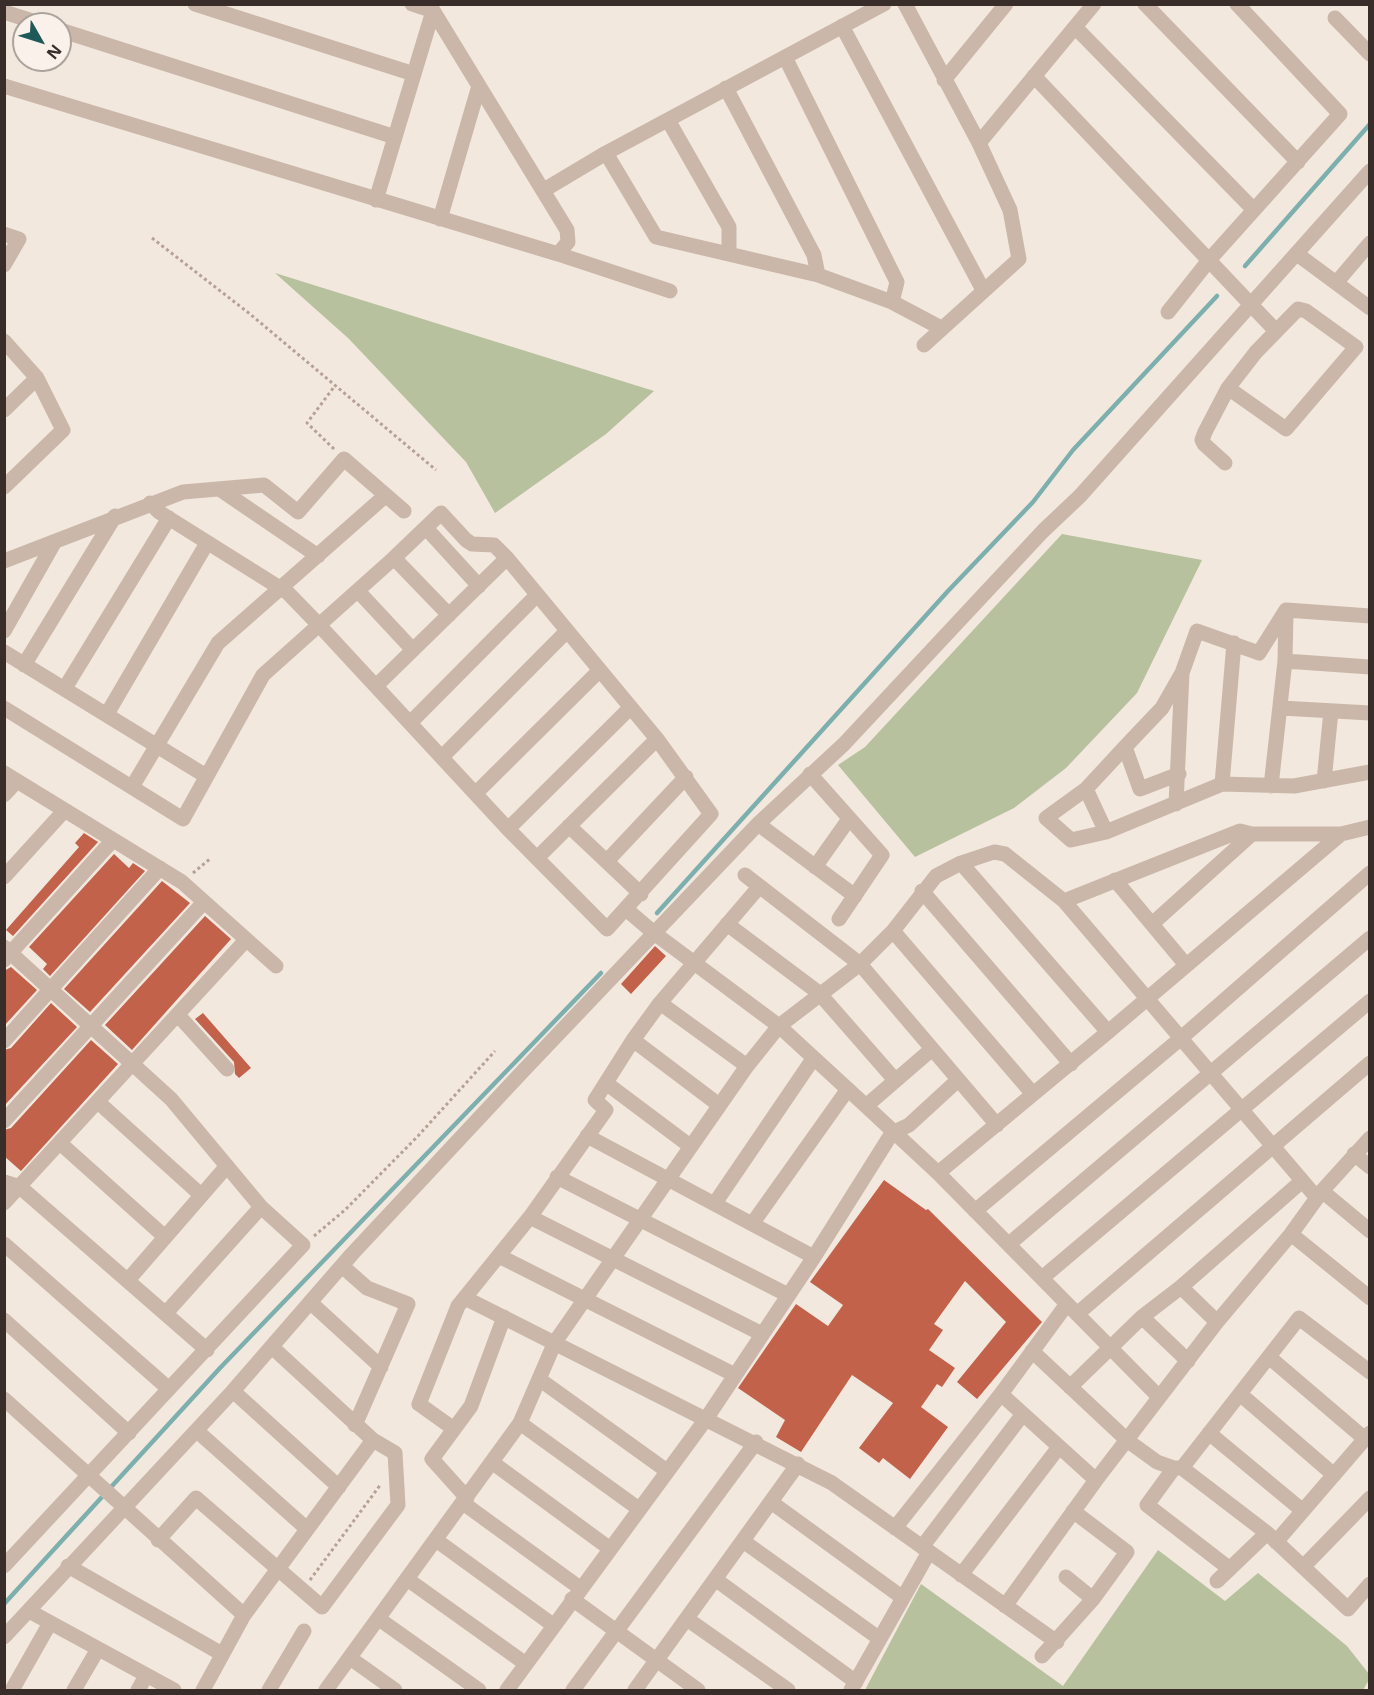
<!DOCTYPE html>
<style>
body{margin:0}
#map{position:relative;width:1374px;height:1695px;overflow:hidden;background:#f2e8de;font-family:"Noto Sans",sans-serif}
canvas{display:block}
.frame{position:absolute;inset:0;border:6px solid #382d29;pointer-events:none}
.north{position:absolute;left:12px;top:12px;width:60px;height:60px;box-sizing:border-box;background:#faf2ea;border:2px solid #aca39d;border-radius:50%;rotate:129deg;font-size:16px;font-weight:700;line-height:24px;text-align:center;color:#382d29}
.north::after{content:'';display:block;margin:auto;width:21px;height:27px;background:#1f5859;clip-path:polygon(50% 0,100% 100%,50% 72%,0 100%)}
</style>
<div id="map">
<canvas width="1374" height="1695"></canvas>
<div class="frame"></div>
<div class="north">N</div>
</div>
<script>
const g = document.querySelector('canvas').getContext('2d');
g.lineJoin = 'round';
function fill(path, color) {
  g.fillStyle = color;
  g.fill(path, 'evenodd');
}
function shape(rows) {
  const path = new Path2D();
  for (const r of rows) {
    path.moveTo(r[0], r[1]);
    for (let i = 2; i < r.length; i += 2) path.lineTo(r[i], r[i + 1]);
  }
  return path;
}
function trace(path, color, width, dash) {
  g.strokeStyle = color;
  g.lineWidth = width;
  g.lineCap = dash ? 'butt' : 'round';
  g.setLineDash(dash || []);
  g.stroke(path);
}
fill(shape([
 [275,273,654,391,606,434,495,513,466,462,348,338],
 [1062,534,1202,560,1137,693,1066,768,1014,808,915,857,838,765,865,747],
 [1158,1550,1225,1601,1258,1573,1347,1646,1369,1674,1369,1680,1363,1690,865,1690,921,1584,1063,1686]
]), '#b7c19e');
trace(shape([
 [1245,266,1370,124],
 [657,913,948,591,1033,502,1073,450,1217,296],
 [4,1604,220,1368,601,973]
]), '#7dafae', 4.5);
fill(shape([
 [84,833,98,842,13,936,6,930,79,847,75,843],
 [114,854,129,868,133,863,145,871,50,976,43,969,47,964,29,947],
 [162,881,190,903,90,1012,64,989],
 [205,916,231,939,132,1050,105,1025],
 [655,946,666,956,631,994,621,984],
 [11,967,37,990,4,1026,4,971],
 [51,1003,77,1027,4,1106,4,1050,11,1048],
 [203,1013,251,1068,239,1078,235,1074,234,1062,195,1019],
 [91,1040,118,1064,21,1171,4,1156,4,1130,11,1128],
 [884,1180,926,1210,928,1209,1042,1322,977,1399,957,1382,1006,1322,965,1281,934,1324,943,1330,929,1350,955,1368,942,1387,937,1384,921,1407,948,1427,910,1479,883,1458,879,1463,859,1448,893,1403,852,1375,801,1452,776,1437,785,1420,738,1388,796,1304,828,1326,843,1305,810,1282]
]), '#c3624b');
trace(shape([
 [152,238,250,314,436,470],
 [334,449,307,423,334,387],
 [193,873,211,858],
 [314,1236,345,1210,418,1136,495,1051],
 [310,1580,381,1484]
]), '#b6a194', 3, [3, 3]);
trace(shape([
 [195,4,414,74],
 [429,4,567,230,568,242,558,254],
 [905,4,979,143,1010,210,1019,259,924,345],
 [1145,4,1298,162],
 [4,12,42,24],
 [1335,18,1370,54],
 [842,26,983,290],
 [1075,27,1254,210],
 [60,30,395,137],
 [785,57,897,282,892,302],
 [1034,76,1276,331],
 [944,80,1006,4],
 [4,86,558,254,670,291],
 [726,88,814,255,818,275],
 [668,120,729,227,729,254],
 [979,143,1094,4],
 [606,153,656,237,818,275,892,302,941,328],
 [544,190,606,153,884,4],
 [376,200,433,11,412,4],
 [440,219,478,89],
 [4,234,19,239,4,265],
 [1297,254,1370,308],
 [1336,283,1370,243],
 [1168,312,1210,259,1340,114,1237,4],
 [4,341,37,378,63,430,4,487],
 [4,410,37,378],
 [1225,463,1204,444,1202,440,1205,432,1228,388,1256,352,1293,314,1298,309,1306,311,1356,347,1286,429,1228,388],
 [221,490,318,556],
 [426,528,479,586],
 [394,558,449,615],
 [4,561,183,492,264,485,298,512,344,459,404,511],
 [358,591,413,650],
 [4,631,54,543],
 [4,652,206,776],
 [1285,661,1370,667],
 [24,665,115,516],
 [1182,673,1162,708,1125,747,1086,789,1046,818,1071,840,1106,832,1222,784,1294,786,1370,772],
 [376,686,507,558],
 [65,688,169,518],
 [4,708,183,819,263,675,319,625,394,558,441,513,466,540,472,544,494,545,507,558,657,739,711,814,607,929,508,829,319,625,288,593,159,512,150,503],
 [1281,708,1370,713],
 [107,714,207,543],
 [410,723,537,595],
 [1125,747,1140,789,1179,774],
 [442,757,567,631],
 [4,773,182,882,276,966],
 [810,774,882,855,839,919],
 [1324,781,1331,711],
 [1222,784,1234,643],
 [1271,786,1285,661,1286,613],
 [132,787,218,643,385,496],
 [1086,789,1106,832],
 [476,793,599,671],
 [4,795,17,781],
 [1176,804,1182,673,1197,631,1259,653,1286,610,1370,616],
 [758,824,855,896],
 [569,826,641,894],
 [508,829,630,708],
 [537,858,657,739],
 [607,861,686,777],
 [961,863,1108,1032],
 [815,867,849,819],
 [745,875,860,964,997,1125],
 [4,877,64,811],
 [1115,880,1186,965],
 [922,891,1071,1064],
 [1064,901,1240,831,1252,834,1341,834],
 [626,909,654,933,779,1026,866,1106,938,1173,1159,1397],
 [727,924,819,993,895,1080],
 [1152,924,1252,834],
 [893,931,1033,1094],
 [4,947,171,1099,261,1207,303,1245,4,1566],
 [4,960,113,840],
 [660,1003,747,1066],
 [178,1015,227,1069],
 [633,1040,719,1105],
 [4,1041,160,868],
 [606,1083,690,1146],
 [98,1102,201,1195],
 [866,1106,932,1049],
 [4,1121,204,902],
 [587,1136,814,1257],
 [60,1143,165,1237],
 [1354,1154,1370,1167],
 [938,1173,1108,1032,1341,834,1370,827],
 [557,1177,788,1295],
 [4,1182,20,1187,207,1350],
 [1322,1191,1370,1231],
 [4,1203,246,940],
 [715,1203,813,1059],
 [975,1211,1180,1039,1370,873],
 [530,1217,762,1334],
 [752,1224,848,1089],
 [1291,1234,1370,1298],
 [4,1244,169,1389],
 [1009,1244,1370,938],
 [499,1256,735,1375],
 [342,1266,367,1288,408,1304,355,1425],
 [1042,1278,1370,1001],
 [128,1280,227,1166],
 [1181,1287,1217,1322],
 [465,1298,832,1483,1057,1642],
 [310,1302,381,1367],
 [166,1313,261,1207],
 [1077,1314,1370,1063],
 [1142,1317,1188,1361],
 [4,1320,129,1433],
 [1032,1351,1128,1441,1157,1462,1174,1468,1182,1468,1267,1533,1348,1609,1370,1584],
 [1269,1357,1365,1439],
 [539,1379,667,1471],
 [1070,1387,1142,1317,1181,1287,1302,1181],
 [233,1391,339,1487],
 [1001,1394,1096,1480],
 [1240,1394,1334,1475],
 [4,1399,244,1615],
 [520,1423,639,1509],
 [454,1429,419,1404,458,1306,530,1217,606,1110,595,1100,633,1040,660,1003,759,887],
 [197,1431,307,1529],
 [1209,1433,1303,1511],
 [493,1463,609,1548],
 [1174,1468,1147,1505,1230,1569],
 [1182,1468,1299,1318,1370,1372],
 [467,1498,432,1459,471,1406,504,1317],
 [771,1502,903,1598],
 [463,1503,580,1588],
 [895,1528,1001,1394,1067,1304],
 [158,1540,196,1498,322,1607,398,1505,395,1453,373,1440,272,1347],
 [436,1540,553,1625],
 [743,1541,880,1639],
 [1276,1542,1370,1433],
 [922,1547,1023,1414],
 [68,1566,222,1654],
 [1303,1567,1370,1498],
 [961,1575,1059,1447],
 [1066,1577,1093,1599],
 [407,1579,526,1664],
 [715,1579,856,1682],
 [1217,1581,1267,1533],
 [572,1599,698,1690],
 [1005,1606,1096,1480,1217,1322,1291,1234,1322,1191,1370,1138],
 [29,1611,174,1690],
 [379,1619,479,1690],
 [687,1619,788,1690],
 [4,1637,233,1391,352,1254,523,1071,758,824,844,744,1043,531,1080,496,1370,171],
 [1042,1656,1093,1599,1127,1552,1073,1511],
 [350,1658,395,1690],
 [12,1690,50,1623],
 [74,1690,98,1649],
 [138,1690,146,1676],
 [203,1690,244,1615,373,1440],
 [269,1690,304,1631],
 [326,1690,520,1423,555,1342,747,1066,779,1026,860,964,893,931,936,876,961,863,994,852,1005,854,1064,901,1317,1198],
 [507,1690,706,1419,814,1257,892,1133,909,1125,958,1080],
 [573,1690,756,1442],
 [635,1690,798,1464],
 [851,1690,929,1552]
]), '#cab7aa', 15);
</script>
